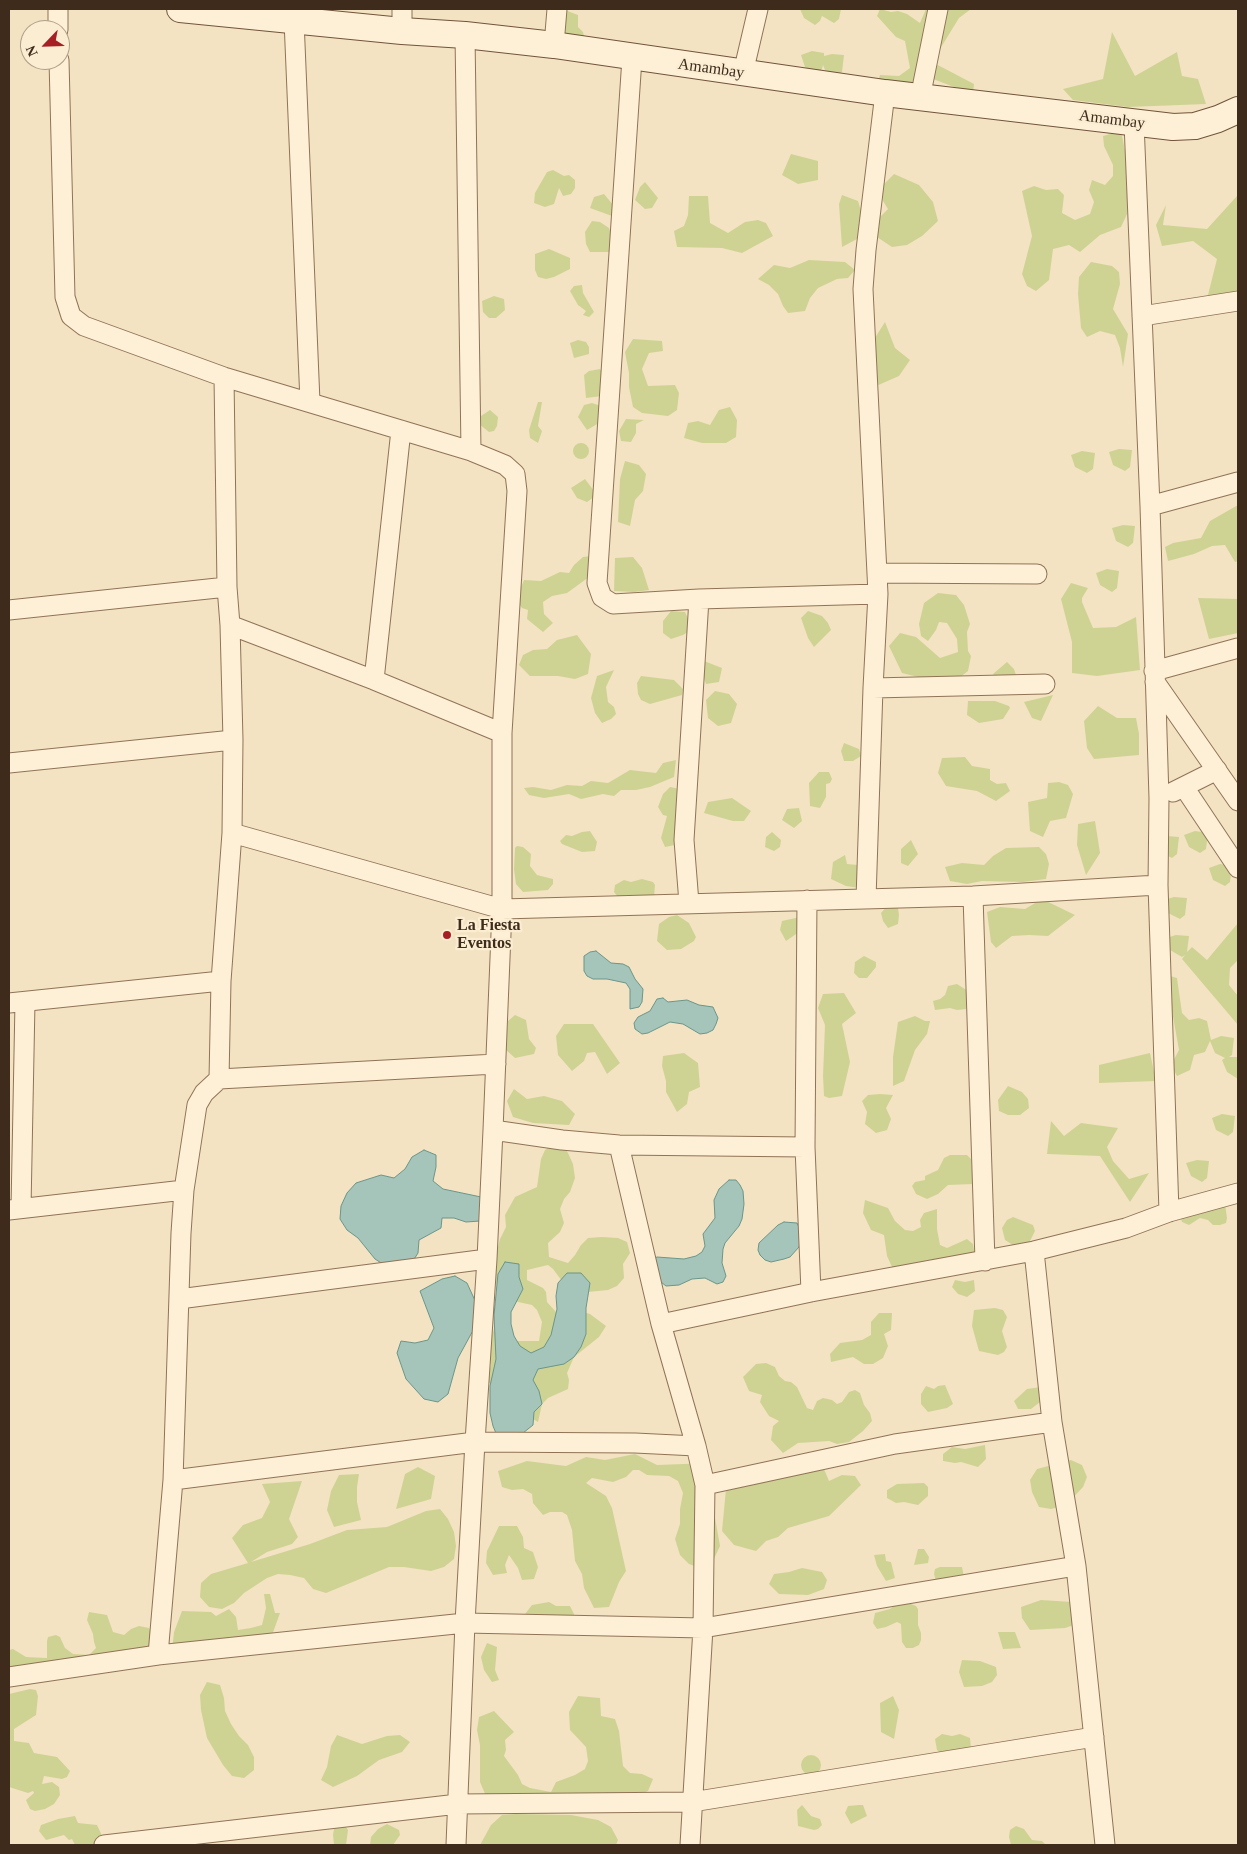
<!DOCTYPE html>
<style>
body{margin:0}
#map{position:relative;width:1247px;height:1854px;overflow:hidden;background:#f3e3c2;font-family:Georgia,serif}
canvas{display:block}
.frame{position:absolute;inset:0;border:10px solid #3e2b1c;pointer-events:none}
.north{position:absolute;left:20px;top:20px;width:50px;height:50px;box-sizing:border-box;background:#faedd2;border:1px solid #af9f89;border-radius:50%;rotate:246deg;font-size:14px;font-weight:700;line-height:20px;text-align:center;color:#3e2b1c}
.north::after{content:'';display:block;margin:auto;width:18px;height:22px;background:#a61f24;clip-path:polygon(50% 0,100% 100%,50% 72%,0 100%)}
</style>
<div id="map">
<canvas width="1247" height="1854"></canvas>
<div class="frame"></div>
<div class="north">N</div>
</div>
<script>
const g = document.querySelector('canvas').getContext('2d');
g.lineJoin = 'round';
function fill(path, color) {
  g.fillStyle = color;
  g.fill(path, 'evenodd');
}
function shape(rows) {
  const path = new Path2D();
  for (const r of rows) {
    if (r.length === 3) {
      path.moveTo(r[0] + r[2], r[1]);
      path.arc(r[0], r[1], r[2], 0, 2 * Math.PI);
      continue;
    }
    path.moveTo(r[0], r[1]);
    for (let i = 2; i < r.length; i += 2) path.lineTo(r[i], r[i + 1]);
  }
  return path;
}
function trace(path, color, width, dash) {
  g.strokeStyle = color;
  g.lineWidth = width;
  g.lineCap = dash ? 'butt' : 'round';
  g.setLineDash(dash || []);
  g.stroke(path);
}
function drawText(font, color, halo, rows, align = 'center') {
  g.font = font + ' Georgia,serif';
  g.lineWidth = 4.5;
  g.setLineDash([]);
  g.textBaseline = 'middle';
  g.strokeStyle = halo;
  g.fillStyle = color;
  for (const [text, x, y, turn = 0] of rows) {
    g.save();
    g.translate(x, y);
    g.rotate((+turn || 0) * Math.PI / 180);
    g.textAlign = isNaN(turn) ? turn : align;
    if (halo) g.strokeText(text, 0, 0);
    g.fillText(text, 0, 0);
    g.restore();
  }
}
fill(shape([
 [800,9,841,9,839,19,834,23,822,16,820,21,815,25,804,18],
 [880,9,891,12,898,11,907,14,920,23,926,9,930,9,918,77,910,84,878,81,880,75,899,76,910,68,905,41,896,37,877,16],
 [939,9,971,9,959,18,932,62,974,84,973,94,925,76],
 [565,10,578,15,578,27,583,32,585,40,573,44,563,28],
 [1112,32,1135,76,1177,52,1182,76,1198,79,1206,104,1128,107,1073,100,1063,89,1103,79],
 [812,51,824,53,824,56,832,54,844,55,842,72,837,76,825,70,823,65,822,69,817,74,805,67,801,55],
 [1121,131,1129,171,1127,214,1121,227,1100,235,1080,252,1069,245,1053,249,1049,280,1036,291,1027,286,1022,274,1032,236,1022,191,1034,186,1046,190,1058,189,1064,195,1062,213,1075,220,1090,214,1094,202,1089,190,1092,180,1105,185,1113,176,1113,165,1104,146,1103,136],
 [791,154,818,161,818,180,798,184,782,175],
 [553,170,564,176,569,175,575,180,575,188,571,194,563,196,559,188,554,204,545,207,534,203,535,193,547,172],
 [894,174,919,185,933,202,938,221,922,236,907,245,892,247,877,237,877,220,888,209,883,201,881,187],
 [645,182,658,198,652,208,645,209,635,200,640,187],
 [604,194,614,206,612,216,590,208,594,197],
 [842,195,858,201,861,211,857,239,842,247,839,204],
 [689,196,708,196,710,223,728,233,745,222,758,220,766,223,773,236,742,253,722,248,677,247,674,231,684,226,688,215],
 [1237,196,1238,304,1205,307,1217,259,1193,241,1162,246,1156,225,1166,205,1163,225,1207,229],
 [592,221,600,222,609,228,614,242,612,252,590,252,586,244,585,232],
 [549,249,570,258,570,269,554,277,546,279,538,277,535,270,535,254],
 [809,260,845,262,855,270,848,278,837,279,818,288,810,298,805,311,788,313,783,306,778,294,769,285,758,279,774,265,790,268],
 [1091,262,1112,266,1119,272,1120,284,1113,309,1128,334,1123,367,1120,348,1115,335,1100,331,1087,337,1081,328,1078,294,1079,277],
 [582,285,583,293,594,312,589,317,583,315,586,311,578,305,570,291,574,286],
 [494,296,504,299,505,310,496,318,489,318,483,312,482,301],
 [885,322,895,348,910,360,899,376,867,390,859,363],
 [633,339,662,341,663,351,649,353,642,369,648,386,675,385,679,393,677,410,668,416,642,413,633,407,629,387,629,373,625,352],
 [578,340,586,342,589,347,589,354,574,358,570,343],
 [600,369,605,376,602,396,586,398,584,375,589,371],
 [538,402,542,402,538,426,542,431,538,443,530,438,529,430],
 [592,403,601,406,599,423,587,430,578,417,584,405],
 [730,407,737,420,736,437,726,443,702,443,684,438,688,423,698,421,710,425,719,410],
 [490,410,498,417,497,426,494,431,489,432,479,424,481,416],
 [626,419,644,420,636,424,636,433,631,442,621,441,619,431],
 [581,451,8],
 [1119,449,1132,450,1130,467,1125,471,1113,465,1109,452],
 [1082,451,1095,453,1093,469,1087,473,1075,467,1071,455],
 [625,461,639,465,646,474,643,491,635,500,630,526,618,522,620,479],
 [585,479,597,495,587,502,577,498,571,488],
 [1238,505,1238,561,1235,562,1225,545,1212,546,1194,554,1168,561,1165,547,1173,543,1201,538,1210,521],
 [1123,525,1135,526,1133,543,1128,547,1116,541,1112,528],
 [591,556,589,577,567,593,552,596,543,602,544,614,553,623,543,632,527,619,528,610,522,608,516,600,524,580,541,581,560,572,569,573,574,565,583,557],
 [633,557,642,568,649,590,634,592,614,591,615,558],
 [1107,569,1119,571,1117,588,1112,592,1100,585,1096,573],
 [1071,583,1088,588,1082,598,1082,602,1093,628,1116,627,1136,617,1140,670,1097,676,1072,673,1072,642,1061,599],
 [938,593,956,595,964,605,970,624,967,632,968,651,971,656,968,671,950,685,902,673,889,646,900,633,916,637,940,658,958,652,957,639,947,623,939,622,936,630,928,641,921,636,919,624,924,603],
 [1198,598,1238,599,1238,633,1209,639],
 [671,611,685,612,693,629,683,635,671,639,663,633,663,621],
 [808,611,822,616,828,623,831,630,814,647,808,638,801,618],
 [577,635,591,654,588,674,575,679,558,676,530,676,519,665,523,655,533,650,547,649,557,640],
 [704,661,722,668,719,682,706,684,703,675],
 [1007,662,1014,669,1017,678,1000,682,993,674],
 [614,670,606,687,608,702,614,707,616,714,611,719,602,723,595,713,591,698,597,676],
 [641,676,674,680,683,689,682,695,650,704,641,700,638,694,637,683],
 [715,691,729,694,737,704,731,723,718,726,708,718,706,700],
 [1053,695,1041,721,1032,718,1024,702],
 [968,701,995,701,1009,706,1010,708,1003,719,979,723,967,715],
 [1098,706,1117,718,1136,718,1139,734,1139,755,1094,759,1087,748,1084,721],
 [844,743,859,749,861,756,853,761,844,761,841,751],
 [965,757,972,766,990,769,990,780,997,784,1006,783,1010,791,996,801,977,791,946,786,938,773,942,758],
 [676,760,674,777,650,787,636,790,621,790,614,796,603,794,581,799,569,794,544,798,529,795,524,788,533,787,551,790,567,785,582,786,591,781,608,783,630,770,656,773,663,763],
 [819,772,829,772,832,779,830,783,826,784,826,797,820,808,810,806,809,783],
 [1059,782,1068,785,1073,794,1066,818,1050,821,1043,837,1030,831,1028,802,1047,798,1048,783],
 [670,787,680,789,675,845,665,847,661,838,667,816,663,815,658,807,663,794],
 [732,798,751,811,744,821,733,821,704,813,708,802],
 [799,808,802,821,794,828,782,820,787,809],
 [1095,821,1100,853,1086,875,1077,845,1078,824],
 [590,831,597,842,595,851,582,852,562,844,560,841,566,835,572,836,582,832],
 [1195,831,1208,833,1206,849,1200,853,1189,847,1184,835],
 [772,832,781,840,780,847,774,851,765,847,766,837],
 [1167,836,1179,837,1177,854,1172,858,1160,852],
 [911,840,918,854,908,866,901,863,901,849],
 [517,846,523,847,531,854,530,866,537,875,553,879,553,884,548,890,523,892,516,884,514,869,515,848],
 [1039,847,1046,854,1049,864,1046,879,1023,882,982,881,967,884,950,881,945,867,962,863,984,865,993,856,1006,848],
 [845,855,847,864,858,865,860,888,846,886,831,879,833,862],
 [1220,864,1232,866,1230,882,1225,886,1213,880,1209,868],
 [642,879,653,882,655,885,654,897,621,901,614,892,615,885,624,880,631,882],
 [1174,897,1187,898,1185,915,1180,919,1168,913,1164,900],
 [1042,899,1075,915,1048,936,1029,935,1012,936,996,948,991,942,987,912,1000,907,1025,909],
 [888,905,898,908,899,915,898,924,888,928,883,921,881,913],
 [677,915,689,923,696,937,694,941,681,949,667,950,657,941,659,924,669,917],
 [800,917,802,930,786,941,780,930,782,921],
 [1238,923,1238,960,1230,968,1229,985,1238,996,1238,1025,1182,959,1185,955,1182,957,1170,950,1166,938,1176,935,1189,936,1187,952,1192,947,1207,960],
 [864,956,876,962,876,967,867,978,859,978,854,973,855,962],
 [1170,976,1177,978,1182,1013,1189,1020,1199,1018,1207,1021,1211,1040,1221,1036,1234,1038,1232,1055,1229,1057,1238,1057,1238,1079,1227,1072,1222,1060,1225,1058,1215,1053,1210,1041,1205,1052,1194,1055,1190,1070,1177,1076,1171,1065,1179,1050,1171,1005],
 [957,984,971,993,971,1002,966,1009,957,1010,950,1008,935,1010,933,1001,940,999,945,995,948,986],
 [844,993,856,1013,842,1024,850,1062,842,1096,829,1098,824,1096,823,1076,825,1025,818,1008,823,994],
 [515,1015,526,1020,529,1039,536,1048,534,1054,515,1058,505,1049,508,1021],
 [915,1016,925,1021,930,1021,927,1034,915,1050,904,1081,893,1086,893,1057,898,1022],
 [564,1024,593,1024,620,1063,607,1074,595,1052,587,1053,584,1061,572,1071,558,1055,556,1036],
 [684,1053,698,1063,700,1087,689,1092,687,1104,677,1112,666,1092,666,1081,662,1066,663,1056],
 [1150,1053,1156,1081,1099,1083,1099,1065],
 [1008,1086,1022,1092,1028,1099,1029,1108,1020,1115,1008,1115,999,1111,998,1100],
 [514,1089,527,1099,544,1096,562,1101,575,1114,569,1125,533,1123,513,1117,507,1101],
 [880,1094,893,1095,886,1108,891,1119,887,1130,876,1133,865,1124,867,1112,862,1101,868,1095],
 [1222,1114,1235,1116,1233,1132,1228,1136,1216,1130,1212,1118],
 [1051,1121,1064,1136,1081,1123,1118,1128,1107,1147,1113,1161,1129,1179,1149,1173,1130,1202,1100,1156,1047,1154],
 [562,1140,573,1164,575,1178,570,1192,564,1199,560,1209,564,1223,560,1232,548,1243,549,1257,568,1263,575,1255,581,1245,588,1238,602,1237,618,1238,627,1242,630,1253,623,1264,624,1278,617,1286,608,1290,588,1292,565,1285,553,1269,548,1265,527,1270,527,1280,543,1288,546,1292,547,1302,556,1312,583,1312,590,1314,606,1326,599,1337,574,1357,567,1373,569,1380,568,1389,548,1398,542,1404,538,1422,533,1419,530,1406,501,1386,487,1382,484,1384,491,1366,489,1347,495,1325,516,1341,539,1341,542,1322,537,1310,532,1305,509,1300,497,1290,495,1275,497,1251,500,1239,506,1227,505,1215,515,1197,537,1187,541,1159,545,1150],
 [950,1155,967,1155,971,1159,973,1184,948,1185,938,1194,927,1199,916,1194,912,1186,915,1182,925,1180,925,1176,938,1170,944,1158],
 [1197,1160,1209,1161,1207,1178,1202,1182,1191,1176,1186,1163],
 [865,1200,888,1208,895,1221,905,1230,913,1231,921,1227,920,1220,924,1213,937,1209,937,1229,940,1245,947,1248,967,1239,973,1244,975,1256,929,1260,893,1269,887,1256,884,1235,871,1230,863,1213],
 [1225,1204,1227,1218,1226,1223,1220,1225,1213,1225,1208,1220,1200,1218,1189,1225,1182,1222,1180,1216],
 [1013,1217,1033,1225,1035,1231,1028,1245,1016,1247,1005,1240,1002,1228,1007,1220],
 [955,1280,965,1282,974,1280,975,1291,967,1297,958,1294,952,1287],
 [995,1308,1003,1310,1007,1317,1002,1331,1007,1347,1004,1352,998,1355,979,1351,972,1326,974,1310],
 [879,1313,892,1313,891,1330,884,1334,888,1346,883,1358,873,1364,864,1364,853,1357,831,1362,830,1354,840,1343,862,1340,871,1335,871,1322],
 [766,1363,775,1367,779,1376,785,1381,791,1382,797,1387,807,1408,813,1410,817,1401,823,1398,832,1400,837,1404,842,1402,849,1392,855,1390,860,1393,864,1405,870,1413,872,1421,863,1431,849,1442,837,1444,829,1441,798,1443,783,1453,771,1440,773,1426,779,1421,769,1416,760,1402,762,1395,749,1391,743,1377,756,1364],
 [945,1385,953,1404,947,1408,928,1412,921,1404,921,1394,926,1386,934,1389,938,1386],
 [1041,1387,1042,1397,1040,1402,1031,1409,1018,1409,1014,1401,1027,1389],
 [985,1445,986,1459,978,1467,961,1462,955,1463,943,1461,943,1454,952,1447,965,1449],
 [635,1454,657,1465,710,1463,715,1485,714,1512,720,1546,712,1563,697,1567,689,1564,680,1555,675,1539,680,1524,680,1509,683,1493,678,1481,669,1476,647,1475,639,1470,633,1470,626,1477,613,1482,592,1478,586,1483,606,1496,612,1508,626,1571,619,1582,609,1607,594,1608,584,1588,582,1574,575,1561,572,1530,567,1515,562,1512,550,1512,543,1515,533,1503,532,1494,523,1489,512,1490,502,1487,498,1471,527,1461,566,1466,586,1457,605,1460],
 [1071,1460,1082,1465,1087,1477,1083,1487,1066,1505,1051,1509,1039,1507,1032,1492,1030,1480,1037,1469],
 [808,1463,824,1469,829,1481,842,1475,855,1476,861,1485,829,1516,788,1528,778,1537,766,1541,756,1551,734,1545,722,1531,726,1489],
 [418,1467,435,1476,431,1499,396,1509,405,1474],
 [359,1474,357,1487,357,1502,361,1520,334,1527,327,1510,331,1491,339,1475],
 [302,1481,289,1519,298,1537,292,1544,267,1552,251,1562,310,1544,347,1530,387,1527,426,1511,440,1509,448,1519,454,1532,456,1546,454,1559,444,1567,431,1571,404,1567,389,1567,326,1593,313,1589,304,1578,290,1575,278,1574,267,1578,244,1593,234,1603,222,1609,209,1607,200,1597,201,1583,211,1574,248,1563,232,1538,243,1525,262,1518,270,1502,262,1484],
 [924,1483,928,1487,928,1496,918,1505,904,1502,896,1503,887,1498,887,1490,897,1484],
 [499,1526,517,1526,523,1537,524,1548,533,1552,538,1567,534,1579,522,1580,518,1568,509,1555,505,1565,507,1573,493,1575,486,1563,487,1551],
 [918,1549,924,1549,929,1557,928,1563,914,1565],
 [885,1554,886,1561,891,1562,895,1578,886,1581,877,1566,874,1555],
 [940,1567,962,1567,964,1577,936,1581,934,1574,935,1569],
 [802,1568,822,1572,827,1580,824,1589,808,1595,779,1594,769,1584,774,1574,789,1572],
 [264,1594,270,1594,275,1613,280,1613,267,1649,172,1650,174,1632,182,1611,211,1612,216,1616,229,1609,236,1617,238,1630,251,1628,262,1625,266,1608],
 [1041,1600,1072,1602,1074,1625,1065,1628,1030,1630,1022,1618,1021,1607],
 [549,1602,556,1606,570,1606,574,1614,573,1619,530,1621,525,1614,532,1605],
 [906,1602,916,1606,918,1609,918,1625,921,1633,921,1640,919,1645,913,1648,906,1648,902,1642,901,1624,897,1622,886,1627,877,1629,873,1623,875,1613,890,1609,898,1603],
 [89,1612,107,1615,113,1632,124,1635,131,1629,139,1626,149,1628,158,1645,9,1677,9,1650,13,1649,26,1657,47,1658,47,1641,48,1637,56,1635,60,1637,65,1648,73,1654,89,1655,96,1648,94,1642,93,1634,87,1620],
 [998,1632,1015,1632,1021,1648,1003,1649],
 [487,1643,497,1647,495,1670,499,1680,492,1682,484,1670,481,1657],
 [962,1660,980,1661,996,1667,997,1675,992,1682,982,1686,964,1687,959,1672],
 [207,1682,220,1685,224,1698,225,1711,231,1724,239,1736,248,1745,254,1757,254,1770,244,1778,232,1776,223,1765,207,1738,201,1710,200,1695],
 [30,1689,36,1690,38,1696,36,1715,14,1729,14,1741,29,1743,34,1753,57,1757,70,1771,67,1777,62,1779,44,1776,42,1784,52,1782,59,1787,60,1795,54,1804,45,1809,35,1811,30,1809,26,1800,34,1793,33,1791,28,1793,9,1787,9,1694],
 [578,1696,600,1698,601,1716,615,1719,619,1731,623,1766,630,1773,642,1774,653,1779,648,1791,643,1793,486,1796,480,1782,480,1745,477,1730,479,1717,494,1711,514,1732,505,1740,506,1750,504,1756,518,1775,522,1784,530,1788,551,1792,556,1782,575,1775,585,1769,588,1761,586,1747,570,1730,569,1712],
 [893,1696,899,1710,894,1739,881,1732,880,1703],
 [942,1734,952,1736,960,1734,970,1738,971,1749,943,1755,937,1750,935,1739],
 [337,1735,362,1744,387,1736,400,1735,410,1742,402,1752,379,1760,357,1776,333,1787,321,1780,327,1767,331,1746],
 [811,1765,10],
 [802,1805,811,1816,820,1819,822,1825,818,1829,814,1830,798,1826,797,1810],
 [859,1805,863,1805,867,1816,851,1824,845,1813,848,1806],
 [516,1814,571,1815,598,1820,611,1827,618,1840,616,1845,480,1845,491,1825,502,1815],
 [75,1816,78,1823,97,1825,105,1842,102,1845,75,1845,72,1839,69,1840,64,1835,46,1840,39,1831,41,1825,58,1819],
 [344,1824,348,1830,346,1845,334,1845,333,1835,334,1829,338,1825],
 [387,1824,399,1830,400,1835,393,1845,370,1845,371,1837,378,1829],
 [1016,1826,1024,1829,1032,1840,1042,1841,1046,1845,1011,1845,1009,1837,1010,1830]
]), '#ced394');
const water = shape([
 [596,951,611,963,623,964,629,967,635,979,643,989,642,1002,639,1007,630,1009,630,989,626,983,607,979,593,979,587,976,584,971,584,956,590,952,596,951],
 [663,998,668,1002,687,1000,699,1005,713,1007,718,1018,716,1024,713,1030,707,1033,700,1034,683,1024,670,1022,648,1033,642,1034,635,1029,634,1023,638,1017,650,1011,657,999,663,998],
 [424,1150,436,1155,436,1167,433,1181,443,1189,481,1197,480,1221,466,1222,454,1218,442,1218,441,1228,419,1240,418,1253,411,1264,386,1266,375,1259,358,1238,347,1230,340,1219,341,1206,347,1193,356,1183,381,1175,394,1178,405,1169,412,1157,424,1150],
 [729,1180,736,1180,740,1185,743,1191,744,1204,742,1219,739,1226,725,1243,723,1249,722,1263,726,1276,723,1282,717,1284,705,1278,692,1279,679,1285,666,1286,656,1278,651,1260,657,1257,684,1259,696,1256,702,1252,705,1246,703,1234,715,1218,714,1200,719,1189,729,1180],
 [784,1222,797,1223,802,1234,799,1247,790,1257,784,1259,771,1262,765,1260,760,1255,758,1250,759,1243,778,1225,784,1222],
 [505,1262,519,1264,519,1277,523,1289,511,1312,511,1324,514,1336,520,1346,531,1353,544,1347,551,1335,557,1309,556,1296,558,1283,567,1273,581,1273,590,1283,586,1308,586,1334,581,1347,574,1357,564,1364,538,1369,533,1380,539,1391,542,1404,534,1412,533,1425,523,1433,511,1437,498,1438,493,1426,490,1413,490,1386,496,1359,494,1315,498,1274,505,1262],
 [455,1276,467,1283,477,1305,476,1325,458,1358,448,1394,438,1402,424,1399,406,1379,397,1353,401,1341,415,1343,428,1340,434,1328,420,1291,442,1279,455,1276]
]);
fill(water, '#a5c5bb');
trace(water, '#6a9589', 1);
const street = shape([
 [58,9,58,30],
 [402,9,402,31],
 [294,20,310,402],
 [465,35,471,451],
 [554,45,557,9],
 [632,58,597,583,602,597,613,604,699,599,878,594],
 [59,60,65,297,71,316,84,326,224,377,471,451,505,465,515,474,517,491,502,733,502,909,493,1130,487,1259,475,1442,465,1623,456,1845],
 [743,73,758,9],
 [920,98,938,9],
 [1134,123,1150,506,1159,798,1158,885,1169,1212],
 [1142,316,1238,301],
 [1150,506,1238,482],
 [877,573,1037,574],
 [9,610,227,587],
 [230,625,374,680,502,733],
 [1154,671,1238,648],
 [374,680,401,430],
 [1155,682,1238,801],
 [873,688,1045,684],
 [9,763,233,740],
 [1184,787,1238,868],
 [1173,792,1217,770],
 [232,833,502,909,973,896,1158,885],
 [973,896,985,1261],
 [866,899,873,688,878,594,863,289,866,250,885,93],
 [807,900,805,1147,811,1292],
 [689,903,684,840,699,599],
 [9,1003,221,981],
 [219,1079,496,1064],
 [493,1130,562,1140,619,1145,805,1147],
 [619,1145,661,1324,696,1446,705,1485,703,1628,690,1845],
 [21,1208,25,1002],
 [9,1210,184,1190],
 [1034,1251,1052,1422,1076,1566,1105,1845],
 [179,1299,487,1259],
 [661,1324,811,1292,1034,1251,1126,1228,1169,1212,1238,1193],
 [173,1480,475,1442,635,1443,696,1446],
 [705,1485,895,1444,1052,1422],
 [158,1655,173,1480,181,1233,184,1190,197,1105,204,1093,219,1079,221,981,232,833,233,740,230,625,227,587,224,377],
 [9,1677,158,1655,465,1623,703,1628,1076,1566],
 [104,1845,458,1804,692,1802,1094,1737]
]);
const secondary = shape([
 [180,9,402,31,465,35,554,45,885,93,1173,127,1195,126,1218,119,1238,110]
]);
trace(street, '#907356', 21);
trace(secondary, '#71543a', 28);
trace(street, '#fdf0d6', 19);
trace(secondary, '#fdf0d6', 26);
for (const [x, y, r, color] of [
 [447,935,5,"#a61f24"]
]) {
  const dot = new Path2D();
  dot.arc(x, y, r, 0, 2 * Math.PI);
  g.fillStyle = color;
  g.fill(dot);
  trace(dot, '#faedd2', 2);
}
drawText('16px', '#3e2b1c', '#faedd2', [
 ["Amambay",711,69,8],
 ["Amambay",1112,120,7]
]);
drawText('bold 16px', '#3e2b1c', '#faedd2', [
 ["La Fiesta",457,926],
 ["Eventos",457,944]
], 'left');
</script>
